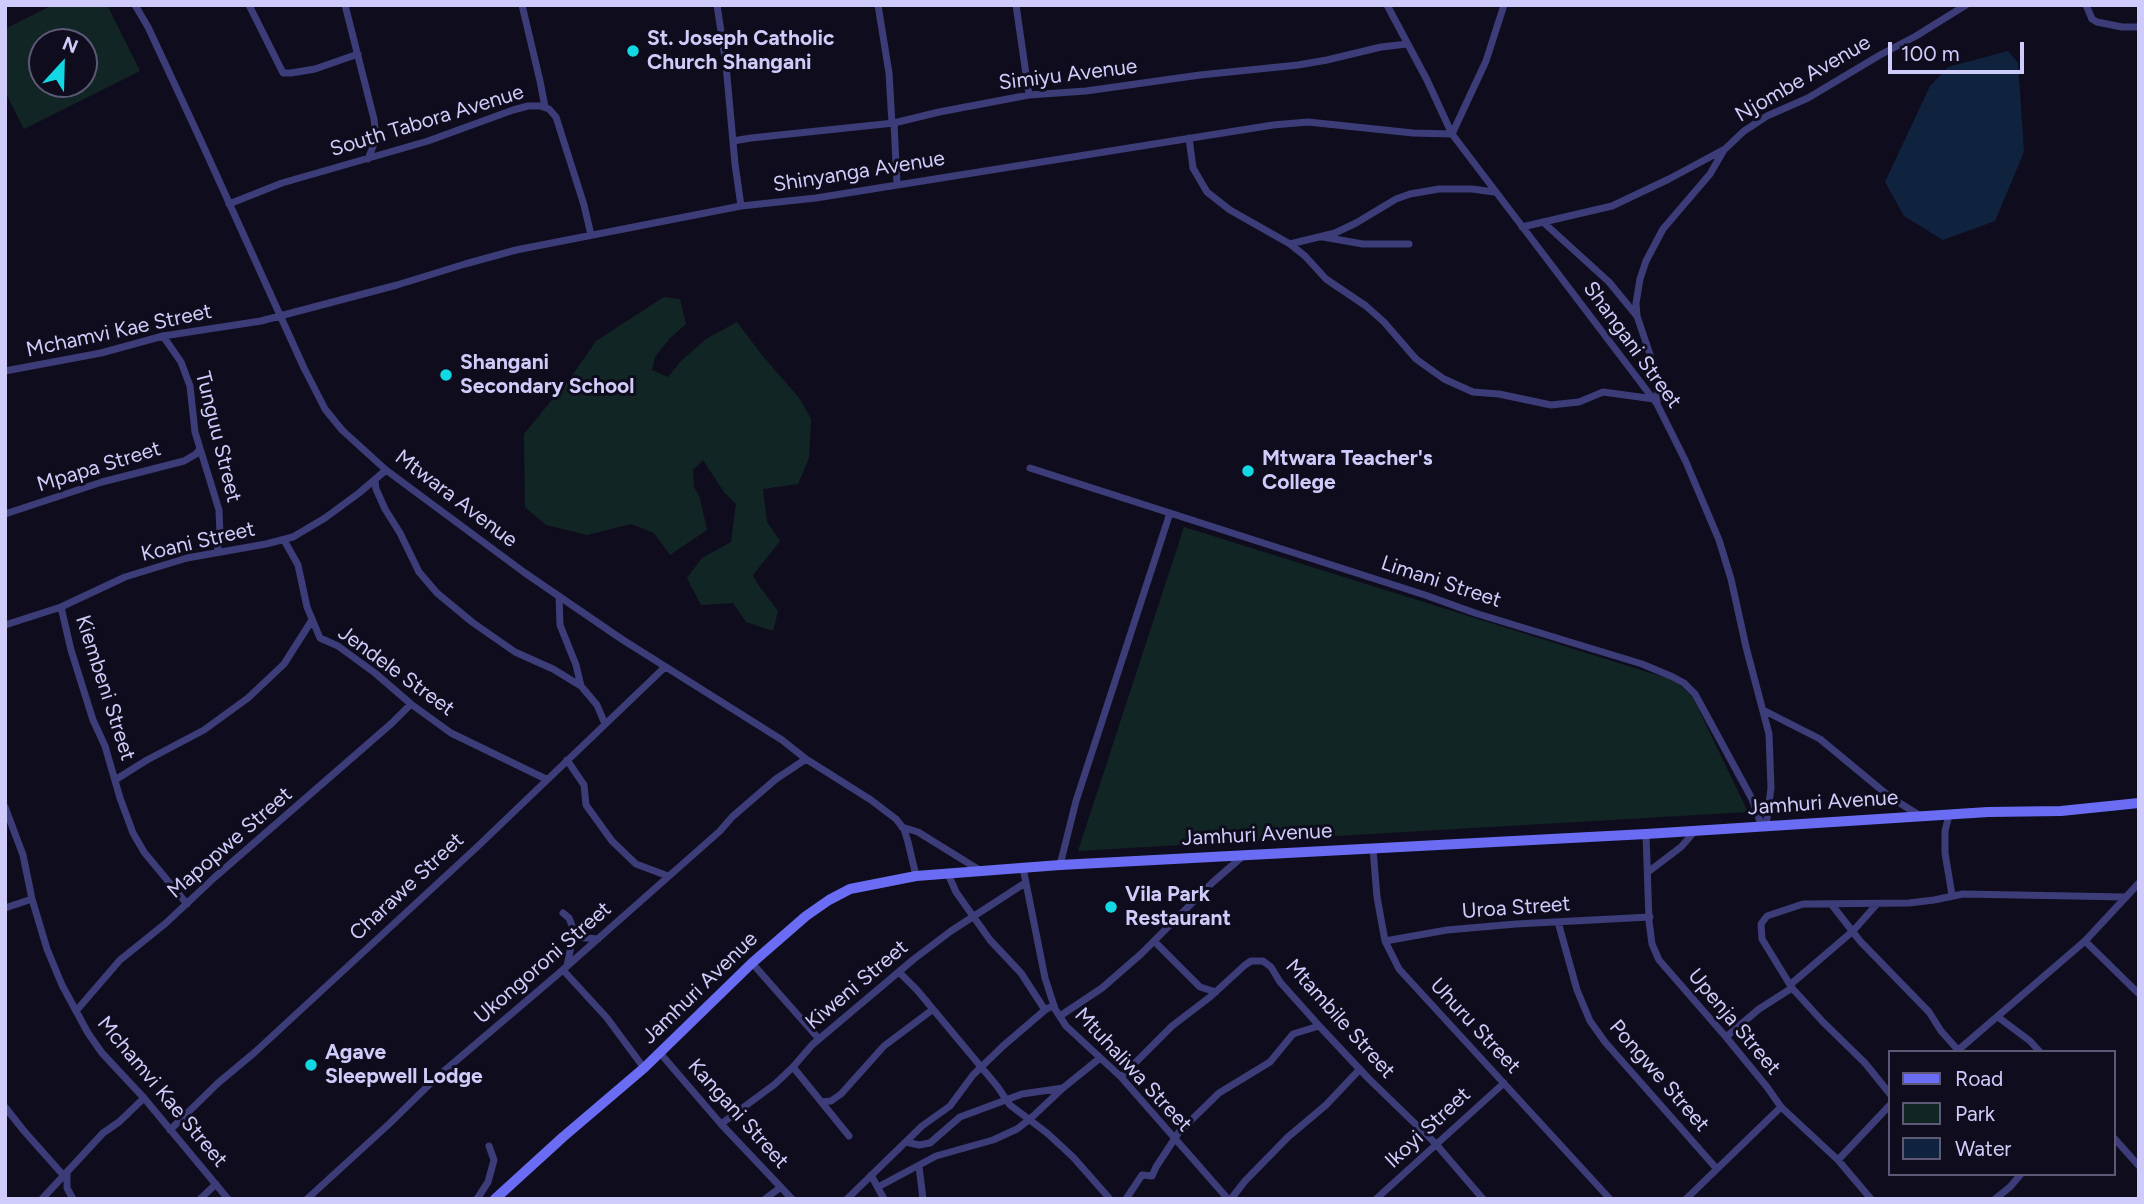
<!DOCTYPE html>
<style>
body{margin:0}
#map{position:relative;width:2144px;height:1204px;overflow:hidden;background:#0f0d1d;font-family:Figtree,sans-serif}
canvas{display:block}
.frame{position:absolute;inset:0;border:7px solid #cfccfb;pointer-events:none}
.legend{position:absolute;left:1888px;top:1050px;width:228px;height:126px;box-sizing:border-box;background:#0f0d1d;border:2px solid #5c5976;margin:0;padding:9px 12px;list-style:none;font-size:21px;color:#cfccfb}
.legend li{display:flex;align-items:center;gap:14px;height:35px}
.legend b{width:35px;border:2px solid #5c5976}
.north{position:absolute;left:28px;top:28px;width:70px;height:70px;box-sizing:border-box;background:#0f0d1d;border:2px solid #5c5976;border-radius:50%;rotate:22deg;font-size:19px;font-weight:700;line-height:28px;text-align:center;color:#cfccfb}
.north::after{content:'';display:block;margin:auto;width:24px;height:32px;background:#11d8e3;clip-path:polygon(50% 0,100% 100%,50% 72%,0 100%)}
.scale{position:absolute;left:1888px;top:42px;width:136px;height:32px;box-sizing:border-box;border:4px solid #cfccfb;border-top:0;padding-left:9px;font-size:21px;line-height:24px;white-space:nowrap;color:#cfccfb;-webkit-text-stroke:5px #0f0d1d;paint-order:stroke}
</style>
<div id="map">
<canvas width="2144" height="1204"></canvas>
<div class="frame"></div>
<ul class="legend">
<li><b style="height:9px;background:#6a6df4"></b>Road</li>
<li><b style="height:19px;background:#112624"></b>Park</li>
<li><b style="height:19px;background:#0f233f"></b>Water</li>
</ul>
<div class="north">N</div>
<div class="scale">100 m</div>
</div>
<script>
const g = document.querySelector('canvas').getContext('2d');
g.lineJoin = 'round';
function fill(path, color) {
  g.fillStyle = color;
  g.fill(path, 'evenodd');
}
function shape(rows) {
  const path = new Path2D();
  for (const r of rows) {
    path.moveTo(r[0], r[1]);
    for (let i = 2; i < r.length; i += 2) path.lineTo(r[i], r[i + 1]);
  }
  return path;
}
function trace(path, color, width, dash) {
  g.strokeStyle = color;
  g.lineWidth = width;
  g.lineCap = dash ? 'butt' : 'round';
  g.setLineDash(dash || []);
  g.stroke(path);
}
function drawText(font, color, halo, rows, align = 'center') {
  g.font = font + ' Figtree,sans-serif';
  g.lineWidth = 6;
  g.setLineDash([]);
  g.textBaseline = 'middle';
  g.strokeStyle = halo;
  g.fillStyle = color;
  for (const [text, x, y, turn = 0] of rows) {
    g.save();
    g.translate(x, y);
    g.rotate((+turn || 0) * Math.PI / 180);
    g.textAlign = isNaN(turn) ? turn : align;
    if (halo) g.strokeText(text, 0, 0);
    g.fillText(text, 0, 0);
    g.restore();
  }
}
fill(shape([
 [53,5,107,5,140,71,24,129,5,92,5,29],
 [42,42,84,42,84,84,42,84],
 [664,297,680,299,686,324,670,338,655,357,652,370,668,377,681,361,706,339,737,322,761,354,800,399,811,419,809,458,798,484,763,489,767,522,780,541,753,575,757,583,778,611,773,631,746,622,733,603,701,605,687,578,702,558,731,542,736,504,724,492,703,460,693,470,694,487,700,498,707,530,670,555,654,533,631,524,587,535,546,525,525,507,524,434,574,373,596,341],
 [1184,527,1676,681,1693,698,1748,812,1078,851]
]), '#112624');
fill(shape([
 [2008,51,2018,63,2024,152,1995,221,1943,240,1904,216,1885,182,1930,86,1948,67]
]), '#0f233f');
trace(shape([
 [135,5,148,27,201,141,304,368,325,409,342,430,386,470,525,573,623,640,782,740,806,759,871,800,896,819,904,829,908,842,916,876],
 [249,5,283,73,291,73,315,69,358,54],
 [345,5,374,119,376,139,368,159],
 [522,5,540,81,545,107],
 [717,5,726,65,735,164,741,206],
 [878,5,889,73,892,124],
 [1016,5,1029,95],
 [1387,5,1427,80,1452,134,1657,404,1686,462,1719,540,1731,579,1746,647,1769,734,1771,788,1766,826],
 [2086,5,2092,19,2097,22,2122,27,2139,27],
 [894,123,897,184],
 [1452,134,1486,61,1504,5],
 [1189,138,1193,168,1207,192,1230,210,1290,244,1305,256,1326,279,1366,306,1384,322,1416,359,1444,379,1473,392,1499,394,1551,405,1579,402,1603,392,1654,399],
 [733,141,751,138,894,123,939,112,1029,95,1086,91,1200,75,1298,65,1327,60,1381,47,1407,44],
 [229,204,282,183,428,141,513,110,528,106,540,106,549,109,556,117,584,205,591,235],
 [1543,222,1609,282,1636,315],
 [1522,227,1612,206,1669,179,1723,150],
 [1323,237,1363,244,1409,244],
 [1290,244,1335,233,1356,223,1396,199,1410,194,1439,189,1472,189,1494,192],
 [163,336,181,362,190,386,195,432,219,510,220,535,217,552],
 [5,371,101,353,163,336,261,321,397,285,465,264,516,250,741,206,816,198,1273,125,1308,122,1413,133,1452,134],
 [1657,403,1658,378,1637,316,1636,303,1640,279,1646,261,1663,229,1710,174,1724,150,1744,131,1767,116,1808,98,1880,55,1916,36,1966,5],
 [1030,468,1425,595,1475,613,1642,664,1673,677,1684,683,1695,694,1752,799,1762,827],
 [375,481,376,489,385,509,400,533,419,572,437,593,472,622,515,652,553,669,581,686,597,705,605,724],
 [5,514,102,482,184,461,196,454,200,449],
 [284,540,298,565,307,607,320,638,338,646,375,673,411,704,451,733,546,779],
 [559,596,560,625,576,665,581,686],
 [61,607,71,650,93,720,105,746,120,798,133,833,144,852,187,904],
 [5,625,61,607,125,577,187,558,266,544,293,537,325,518,359,493,386,470],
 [1763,710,1820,739,1890,797,1919,815],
 [567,760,584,785,586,805,612,841,636,864,668,876],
 [115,780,147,760,204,730,248,698,284,664,312,620],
 [5,807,23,855,32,899,47,949,62,985,88,1033,102,1053,144,1098,228,1199],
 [1949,815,1945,831,1945,853,1952,895],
 [902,827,918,832,981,871],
 [1646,834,1649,921,1652,944,1659,960,1726,1037,1767,1087,1781,1107,1838,1160,1871,1199],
 [1373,849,1377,897,1385,941,1399,969,1610,1199],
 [1060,865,1076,801,1170,513],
 [1023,868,1045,978,1055,1009,1066,1026,1121,1077,1228,1199],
 [1648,872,1681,847,1695,831],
 [948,874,956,892,990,940,1021,973,1045,1010],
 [1832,905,1860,941,1929,1012,1941,1031,1958,1050],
 [5,908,32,899],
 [563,913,569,918,574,931,567,966],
 [1558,922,1577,990,1590,1021,1605,1042,1716,1168],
 [574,937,598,939],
 [1154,941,1200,987,1216,992],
 [1385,941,1447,930,1516,924,1650,917],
 [2085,941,2139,994],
 [752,963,819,1039],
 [563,970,607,1018,644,1068],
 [899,972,917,990,997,1086,1010,1105,1047,1133,1073,1157,1110,1199],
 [1791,984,1853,931,1877,904],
 [76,1011,120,960,166,923,215,877,392,723,411,704],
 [1060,1016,1102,988,1141,954,1213,882,1243,856],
 [1998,1017,2030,1041,2040,1052],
 [1726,1037,1759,1009,1792,988],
 [1956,1052,2085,941,2139,883],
 [660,1053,721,1124,792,1199],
 [793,1067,849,1136],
 [1121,1077,1172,1026,1210,997,1245,965,1251,961,1263,961,1271,967,1280,982,1322,1029,1368,1078,1435,1143,1483,1199],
 [1890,1094,1865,1063,1823,1022,1792,988,1762,939,1761,924,1767,916,1803,904,1909,903,1934,900,1963,894,2126,897],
 [822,1102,831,1101,841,1094,884,1046,932,1010],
 [5,1107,24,1131,64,1176],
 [721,1124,775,1084,793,1067,812,1045,914,959,951,931,1025,883],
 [170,1130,218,1083,254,1053,476,848,665,667],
 [2114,1138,2139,1166],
 [906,1142,919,1145,930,1143,960,1117,1022,1094,1063,1088],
 [1838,1160,1890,1105],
 [919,1166,923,1199],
 [67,1174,67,1188,73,1199],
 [871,1175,884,1199],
 [878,1187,936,1156,993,1140,1017,1129,1030,1119,1063,1088,1100,1058],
 [42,1199,103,1133,119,1122,144,1098],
 [200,1199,216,1184],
 [307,1199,389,1124,437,1077,557,975,720,831,732,817,776,779,806,759],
 [477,1199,488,1182,494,1160,489,1146],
 [765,1199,781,1187],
 [847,1199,922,1126,950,1106,973,1075,1003,1046,1045,1010,1054,1005],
 [1126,1199,1142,1175,1152,1176,1156,1167,1179,1132,1219,1093,1270,1062,1293,1034,1319,1026],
 [1231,1199,1245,1181,1288,1137,1326,1105,1360,1069],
 [1376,1199,1504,1083],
 [1686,1199,1781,1107],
 [1995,1199,2010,1187,2021,1174]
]), '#3b3c78', 7);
trace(shape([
 [495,1199,563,1137,644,1068,752,963,806,916,829,900,850,889,916,876,1060,865,1646,834,1988,812,2061,811,2139,803]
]), '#6a6df4', 10);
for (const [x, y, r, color] of [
 [633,51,7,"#11d8e3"],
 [446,375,7,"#11d8e3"],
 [1248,471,7,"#11d8e3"],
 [1111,907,7,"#11d8e3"],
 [311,1065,7,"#11d8e3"]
]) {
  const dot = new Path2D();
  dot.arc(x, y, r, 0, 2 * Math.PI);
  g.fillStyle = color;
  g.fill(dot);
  trace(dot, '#0f0d1d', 2.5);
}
drawText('bold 21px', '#cfccfb', '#0f0d1d', [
 ["St. Joseph Catholic",647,39],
 ["Church Shangani",647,63],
 ["Shangani",460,363],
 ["Secondary School",460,387],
 ["Mtwara Teacher's",1262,459],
 ["College",1262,483],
 ["Vila Park",1125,895],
 ["Restaurant",1125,919],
 ["Agave",325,1053],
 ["Sleepwell Lodge",325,1077]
], 'left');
drawText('21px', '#cfccfb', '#0f0d1d', [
 ["Simiyu Avenue",1068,75,-7],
 ["Njombe Avenue",1803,79,-30],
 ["South Tabora Avenue",427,121,-17],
 ["Shinyanga Avenue",859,172,-9],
 ["Mchamvi Kae Street",119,331,-12],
 ["Shangani Street",1632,345,54],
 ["Tunguu Street",218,437,76],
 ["Mpapa Street",99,467,-17],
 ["Mtwara Avenue",456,499,37],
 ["Koani Street",198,542,-13],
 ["Limani Street",1441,582,18],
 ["Jendele Street",396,671,36],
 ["Kiembeni Street",105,688,72],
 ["Jamhuri Avenue",1823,803,-4],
 ["Jamhuri Avenue",1257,835,-3],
 ["Mapopwe Street",230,843,-41],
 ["Charawe Street",407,887,-43],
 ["Uroa Street",1516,908,-4],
 ["Ukongoroni Street",543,963,-41],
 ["Kiweni Street",857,985,-40],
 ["Jamhuri Avenue",700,988,-44],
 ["Mtambile Street",1340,1019,48],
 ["Upenja Street",1734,1022,50],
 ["Uhuru Street",1475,1026,47],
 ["Mtuhaliwa Street",1133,1070,47],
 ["Pongwe Street",1659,1076,49],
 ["Mchamvi Kae Street",162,1092,50],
 ["Kangani Street",738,1114,48],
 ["Ikoyi Street",1428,1128,-43]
]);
</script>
